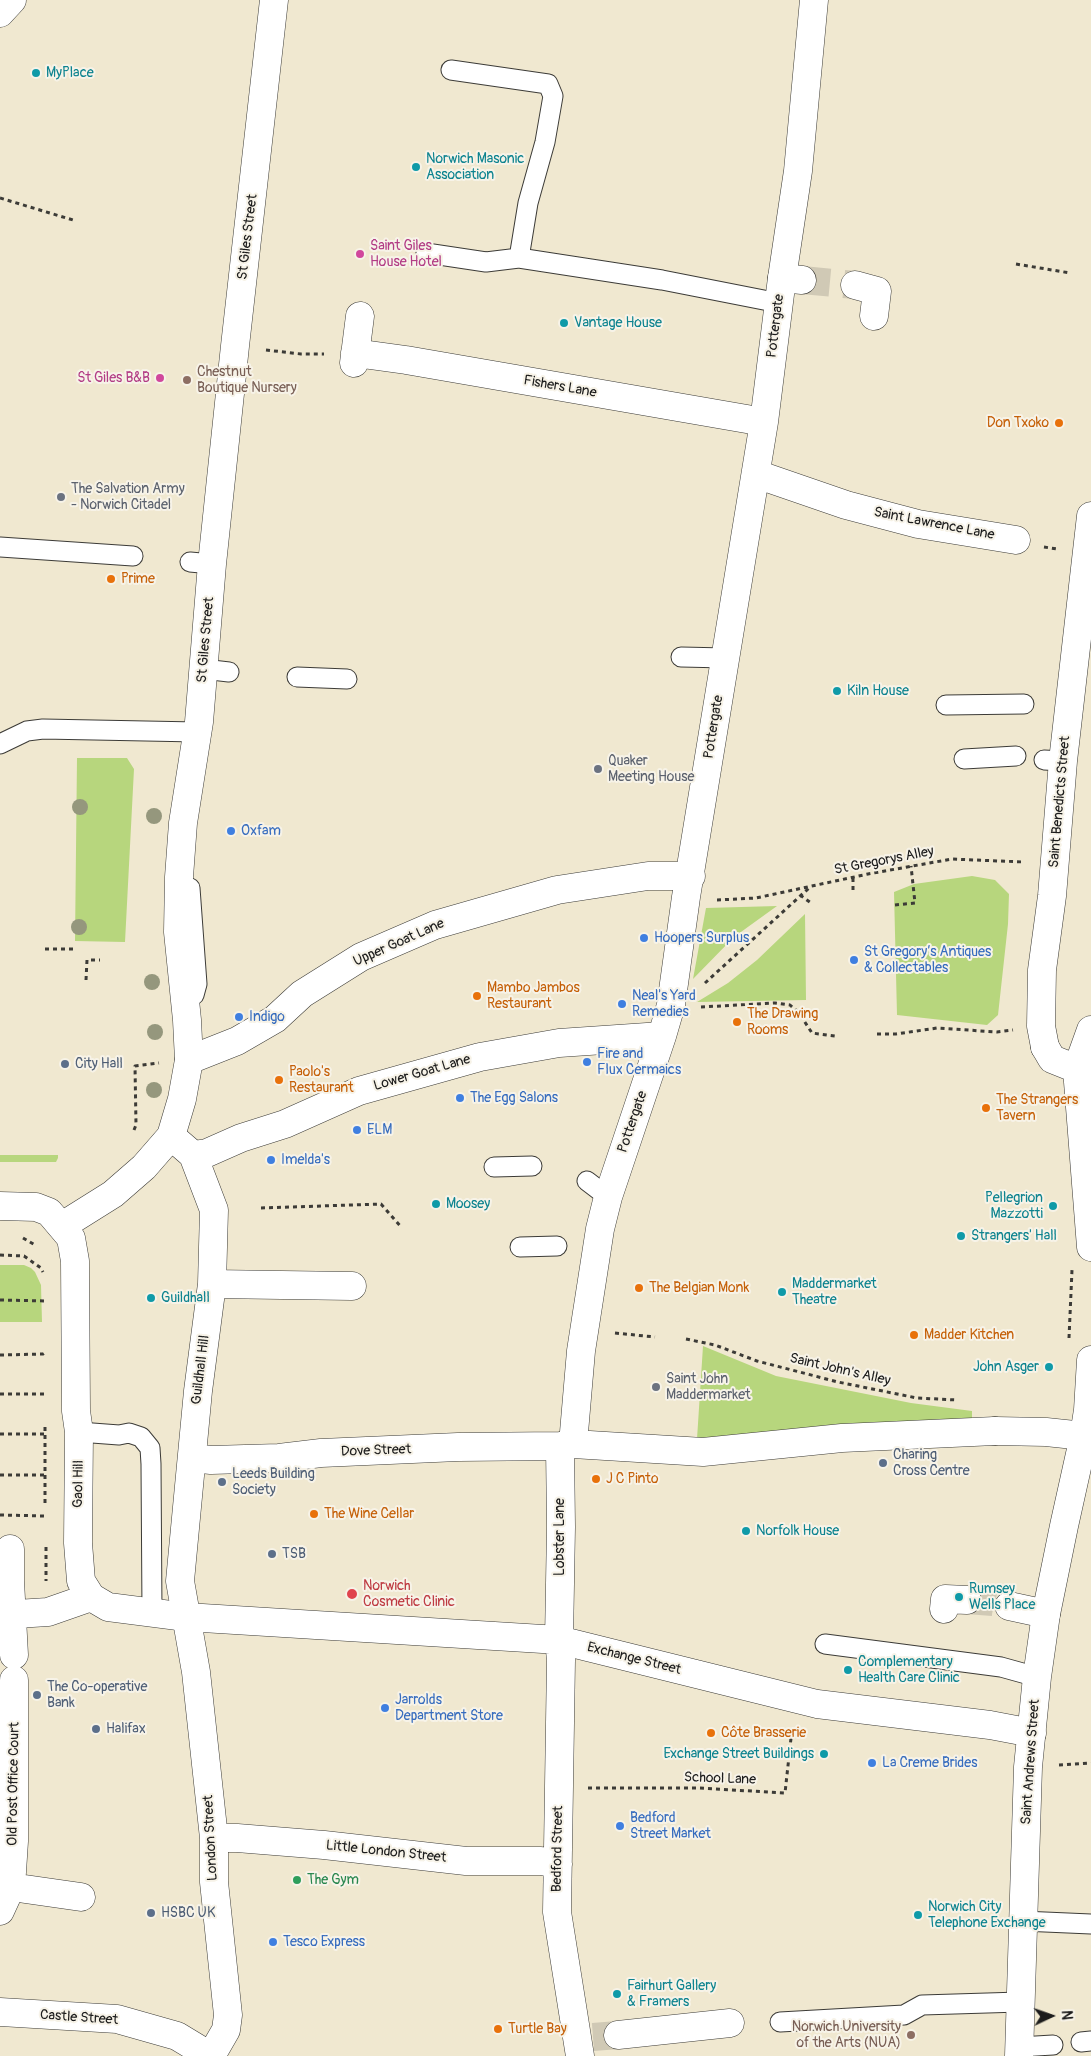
<!DOCTYPE html>
<meta charset="utf-8">
<style>
body{margin:0}
#map{position:relative;width:1091px;height:2056px;overflow:hidden;background:#f0e8d0;font-family:Pangolin,sans-serif}
canvas{display:block}
.north{position:absolute;left:1026px;top:1991px;width:50px;height:50px;-webkit-text-stroke:4px #f7f3e8;paint-order:stroke;rotate:87deg;font-size:14px;font-weight:700;line-height:20px;text-align:center;color:#1c1c1c}
.north::after{content:'';display:block;margin:auto;width:18px;height:22px;background:#1c1c1c;clip-path:polygon(50% 0,100% 100%,50% 72%,0 100%)}
</style>
<div id="map">
<canvas width="1091" height="2056"></canvas>
<div class="north">N</div>
</div>
<script>
const g = document.querySelector('canvas').getContext('2d');
g.lineJoin = 'round';
function fill(path, color) {
  g.fillStyle = color;
  g.fill(path, 'evenodd');
}
function shape(rows) {
  const path = new Path2D();
  for (const r of rows) {
    path.moveTo(r[0], r[1]);
    for (let i = 2; i < r.length; i += 2) path.lineTo(r[i], r[i + 1]);
  }
  return path;
}
function trace(path, color, width, dash) {
  g.strokeStyle = color;
  g.lineWidth = width;
  g.lineCap = dash ? 'butt' : 'round';
  g.setLineDash(dash || []);
  g.stroke(path);
}
function drawText(font, color, halo, rows, align = 'center') {
  g.font = font + ' Pangolin,sans-serif';
  g.lineWidth = 4;
  g.setLineDash([]);
  g.textBaseline = 'middle';
  g.strokeStyle = halo;
  g.fillStyle = color;
  for (const [text, x, y, turn = 0] of rows) {
    g.save();
    g.translate(x, y);
    g.rotate((+turn || 0) * Math.PI / 180);
    g.textAlign = isNaN(turn) ? turn : align;
    if (halo) g.strokeText(text, 0, 0);
    g.fillText(text, 0, 0);
    g.restore();
  }
}
fill(shape([
 [77,758,127,758,134,769,125,942,75,941],
 [972,876,995,880,1009,894,1008,924,998,1015,987,1025,897,1015,894,892,914,884],
 [777,906,734,937,693,979,706,908],
 [805,914,806,1000,697,1002,728,983,757,960],
 [0,1155,58,1155,58,1158,56,1162,0,1162],
 [0,1265,24,1265,31,1268,35,1272,41,1285,42,1322,0,1322],
 [703,1346,776,1376,911,1403,972,1411,972,1426,697,1439]
]), '#b7d67d');
trace(shape([
 [593,2037,618,2035]
]), '#d0c9b5', 28, [28, 14]);
trace(shape([
 [802,280,855,285],
 [967,1600,993,1602,1009,1606]
]), '#d0c9b5', 28, [28, 14]);
const service = shape([
 [451,70,548,84,553,96,545,142,528,203,519,258],
 [426,253,486,262,519,258,662,280,779,303],
 [0,547,133,556],
 [190,562,212,564],
 [681,657,726,658],
 [203,669,229,672],
 [297,677,347,679],
 [946,705,1024,704],
 [0,744,27,731,43,729,197,732],
 [964,759,1016,756],
 [1044,760,1063,761],
 [190,888,197,984,194,995],
 [494,1167,532,1166],
 [587,1181,608,1197],
 [520,1247,557,1246],
 [79,1432,119,1435,129,1433,141,1437,150,1448,151,1464,152,1613],
 [825,1644,1001,1667,1037,1677],
 [1022,1921,1091,1924],
 [780,2022,904,2015,922,2005,1020,2002],
 [1081,2042,1091,2041],
 [1019,2047,1053,2045]
]);
const pedestrian = shape([
 [355,353,406,360,764,422],
 [354,363,360,316],
 [756,474,846,505,918,524,1016,540],
 [1045,1047,1041,1026,1042,970,1052,896,1063,761,1091,516],
 [189,1060,237,1041,275,1019,302,994,361,957,435,925,557,890,648,876,691,876],
 [171,1136,193,1155,214,1210,212,1284,198,1391,180,1581,196,1672,214,1838,214,1882,228,2015,226,2030,211,2056],
 [193,1155,207,1153,241,1138,285,1124,359,1091,480,1057,559,1043,662,1036],
 [212,1284,352,1286],
 [573,1444,581,1351,600,1229,608,1197,662,1036,671,1005,686,897,764,422,782,278,798,171,814,0],
 [192,1458,211,1460,279,1458,321,1453,458,1447,560,1446],
 [10,1549,10,1581,14,1655],
 [0,1615,48,1612,91,1597],
 [186,1617,559,1640,817,1704,990,1725,1032,1733],
 [214,1838,237,1838,324,1845,466,1861,541,1861,558,1864],
 [11,1887,81,1897],
 [0,1911,11,1887,14,1841,14,1680],
 [0,2012,117,2019,177,2036,210,2056],
 [618,2035,730,2023],
 [580,2056,557,1912,561,1660,559,1640,561,1527,560,1446,573,1444,703,1452,842,1438,995,1431]
]);
const minor = shape([
 [0,13,12,0],
 [782,278,802,280],
 [855,285,877,291,874,316],
 [0,1206,36,1207,49,1212,71,1238,75,1261,76,1411,79,1432,78,1543,81,1581,91,1597,108,1607,186,1617],
 [995,1431,1046,1432,1084,1436],
 [1009,1606,1046,1614],
 [944,1609,945,1599,967,1600]
]);
const tertiary = shape([
 [1091,1030,1077,1069,1091,1247],
 [1045,1047,1052,1059,1077,1069],
 [62,1226,113,1194,144,1167,171,1136,182,1099,189,1060,187,1020,178,932,179,877,183,823,199,722,212,564,235,346,274,0],
 [1019,2056,1028,1767,1037,1677,1046,1614,1064,1526,1084,1436,1088,1410,1091,1360]
]);
trace(service, '#3c3b37', 21);
trace(pedestrian, '#3c3b37', 29);
trace(minor, '#3c3b37', 29);
trace(tertiary, '#3c3b37', 29);
trace(shape([
 [0,198,73,220],
 [1016,264,1070,273],
 [266,350,301,354,324,354],
 [1044,547,1057,549],
 [853,878,853,892],
 [800,895,811,903],
 [717,900,756,898,868,874,952,859,1024,862],
 [895,905,915,903,911,866],
 [45,949,75,949],
 [86,980,87,960,100,960],
 [705,983,809,888],
 [701,1007,775,1003,790,1005,799,1013,812,1033,835,1036],
 [877,1034,896,1034,937,1028,997,1032,1013,1030],
 [134,1130,136,1125,135,1066,159,1063],
 [261,1208,381,1204,402,1228],
 [23,1238,35,1245],
 [0,1255,24,1256,41,1268,43,1272],
 [0,1300,46,1301],
 [615,1333,655,1337],
 [1069,1338,1072,1270],
 [686,1339,715,1345,757,1361,838,1382,917,1398,957,1400],
 [0,1355,43,1354,46,1352],
 [0,1394,45,1394],
 [45,1427,45,1506],
 [0,1434,45,1434],
 [0,1475,45,1475],
 [0,1515,45,1516],
 [46,1547,46,1581],
 [1059,1765,1091,1763],
 [588,1788,698,1788,785,1793,792,1729]
]), '#3c3b37', 3, [4, 4]);
trace(service, '#fff', 19);
trace(pedestrian, '#fff', 28);
trace(minor, '#fff', 28);
trace(tertiary, '#fff', 28);
g.fillStyle = '#95977d';
for (const [x, y] of [
 [80,807],
 [154,816],
 [79,927],
 [152,982],
 [155,1032],
 [154,1090]
]) {
  g.beginPath();
  g.arc(x, y, 8, 0, 2 * Math.PI);
  g.fill();
}
for (const [x, y, r, color] of [
 [36,73,5,"#0f9aa8"],
 [416,167,5,"#0f9aa8"],
 [360,254,5,"#d1479c"],
 [564,323,5,"#0f9aa8"],
 [160,378,5,"#d1479c"],
 [187,380,5,"#8d6e63"],
 [1059,423,5,"#e8710a"],
 [61,497,5,"#6b7280"],
 [111,579,5,"#e8710a"],
 [837,691,5,"#0f9aa8"],
 [598,769,5,"#6b7280"],
 [231,831,5,"#3f7fe0"],
 [644,938,5,"#3f7fe0"],
 [854,960,5,"#3f7fe0"],
 [477,996,5,"#e8710a"],
 [622,1004,5,"#3f7fe0"],
 [239,1017,5,"#3f7fe0"],
 [737,1022,5,"#e8710a"],
 [587,1062,5,"#3f7fe0"],
 [65,1064,5,"#5c6f8a"],
 [279,1080,5,"#e8710a"],
 [460,1098,5,"#3f7fe0"],
 [986,1108,5,"#e8710a"],
 [357,1130,5,"#3f7fe0"],
 [271,1160,5,"#3f7fe0"],
 [436,1204,5,"#0f9aa8"],
 [1053,1206,5,"#0f9aa8"],
 [961,1236,5,"#0f9aa8"],
 [639,1288,5,"#e8710a"],
 [782,1292,5,"#0f9aa8"],
 [151,1298,5,"#0f9aa8"],
 [914,1335,5,"#e8710a"],
 [1049,1367,5,"#0f9aa8"],
 [656,1387,5,"#6b7280"],
 [883,1463,5,"#5c6f8a"],
 [596,1479,5,"#e8710a"],
 [222,1482,5,"#5c6f8a"],
 [314,1514,5,"#e8710a"],
 [746,1531,5,"#0f9aa8"],
 [272,1554,5,"#5c6f8a"],
 [352,1594,6,"#e0444e"],
 [959,1597,5,"#0f9aa8"],
 [848,1670,5,"#0f9aa8"],
 [37,1695,5,"#5c6f8a"],
 [385,1708,5,"#3f7fe0"],
 [96,1729,5,"#5c6f8a"],
 [711,1733,5,"#e8710a"],
 [824,1754,5,"#0f9aa8"],
 [872,1763,5,"#3f7fe0"],
 [620,1826,5,"#3f7fe0"],
 [297,1880,5,"#2e9e5b"],
 [151,1913,5,"#5c6f8a"],
 [918,1915,5,"#0f9aa8"],
 [273,1942,5,"#3f7fe0"],
 [617,1994,5,"#0f9aa8"],
 [498,2029,5,"#e8710a"],
 [911,2035,5,"#8d6e63"]
]) {
  const dot = new Path2D();
  dot.arc(x, y, r, 0, 2 * Math.PI);
  g.fillStyle = color;
  g.fill(dot);
  trace(dot, '#f7f3e8', 2);
}
drawText('14px', '#0d838f', '#f7f3e8', [
 ["MyPlace",46,73],
 ["Norwich Masonic",426,159],
 ["Association",426,175],
 ["Vantage House",574,323],
 ["Kiln House",847,691],
 ["Pellegrion",1043,1198,"right"],
 ["Mazzotti",1043,1214,"right"],
 ["Moosey",446,1204],
 ["Strangers' Hall",971,1236],
 ["Maddermarket",792,1284],
 ["Theatre",792,1300],
 ["Guildhall",161,1298],
 ["John Asger",1039,1367,"right"],
 ["Norfolk House",756,1531],
 ["Rumsey",969,1589],
 ["Wells Place",969,1605],
 ["Complementary",858,1662],
 ["Health Care Clinic",858,1678],
 ["Exchange Street Buildings",814,1754,"right"],
 ["Norwich City",928,1907],
 ["Telephone Exchange",928,1923],
 ["Fairhurt Gallery",627,1986],
 ["& Framers",627,2002]
], 'left');
drawText('14px', '#1c1c1c', '#f7f3e8', [
 ["St Giles Street",248,237,-83],
 ["Pottergate",776,326,-83],
 ["Fishers Lane",560,387,10],
 ["Saint Lawrence Lane",934,524,11],
 ["St Giles Street",206,640,-85],
 ["Pottergate",714,727,-81],
 ["Saint Benedicts Street",1060,802,-85],
 ["St Gregorys Alley",884,861,-11],
 ["Upper Goat Lane",399,943,-24],
 ["Lower Goat Lane",422,1073,-16],
 ["Pottergate",633,1122,-71],
 ["Guildhall Hill",201,1370,-83],
 ["Saint John's Alley",840,1370,13],
 ["Dove Street",376,1451,-2],
 ["Gaol Hill",79,1484,-89],
 ["Lobster Lane",560,1537,-90],
 ["Exchange Street",634,1659,14],
 ["Saint Andrews Street",1031,1762,-86],
 ["School Lane",720,1779,2],
 ["Old Post Office Court",14,1784,-89],
 ["London Street",211,1838,-93],
 ["Bedford Street",558,1849,-89],
 ["Little London Street",386,1852,6],
 ["Castle Street",79,2018,4]
]);
drawText('14px', '#b23c85', '#f7f3e8', [
 ["Saint Giles",370,246],
 ["House Hotel",370,262],
 ["St Giles B&B",150,378,"right"]
], 'left');
drawText('14px', '#785e54', '#f7f3e8', [
 ["Chestnut",197,372],
 ["Boutique Nursery",197,388],
 ["Norwich University",901,2027,"right"],
 ["of the Arts (NUA)",901,2043,"right"]
], 'left');
drawText('14px', '#c56008', '#f7f3e8', [
 ["Don Txoko",1049,423,"right"],
 ["Prime",121,579],
 ["Mambo Jambos",487,988],
 ["Restaurant",487,1004],
 ["The Drawing",747,1014],
 ["Rooms",747,1030],
 ["Paolo's",289,1072],
 ["Restaurant",289,1088],
 ["The Strangers",996,1100],
 ["Tavern",996,1116],
 ["The Belgian Monk",649,1288],
 ["Madder Kitchen",924,1335],
 ["J C Pinto",606,1479],
 ["The Wine Cellar",324,1514],
 ["Côte Brasserie",721,1733],
 ["Turtle Bay",508,2029]
], 'left');
drawText('14px', '#5b616d', '#f7f3e8', [
 ["The Salvation Army",71,489],
 ["- Norwich Citadel",71,505],
 ["Quaker",608,761],
 ["Meeting House",608,777],
 ["Saint John",666,1379],
 ["Maddermarket",666,1395]
], 'left');
drawText('14px', '#366cbe', '#f7f3e8', [
 ["Oxfam",241,831],
 ["Hoopers Surplus",654,938],
 ["St Gregory’s Antiques",864,952],
 ["& Collectables",864,968],
 ["Neal's Yard",632,996],
 ["Remedies",632,1012],
 ["Indigo",249,1017],
 ["Fire and",597,1054],
 ["Flux Cermaics",597,1070],
 ["The Egg Salons",470,1098],
 ["ELM",367,1130],
 ["Imelda's",281,1160],
 ["Jarrolds",395,1700],
 ["Department Store",395,1716],
 ["La Creme Brides",882,1763],
 ["Bedford",630,1818],
 ["Street Market",630,1834],
 ["Tesco Express",283,1942]
], 'left');
drawText('14px', '#4e5e75', '#f7f3e8', [
 ["City Hall",75,1064],
 ["Charing",893,1455],
 ["Cross Centre",893,1471],
 ["Leeds Building",232,1474],
 ["Society",232,1490],
 ["TSB",282,1554],
 ["The Co-operative",47,1687],
 ["Bank",47,1703],
 ["Halifax",106,1729],
 ["HSBC UK",161,1913]
], 'left');
drawText('14px', '#be3a42', '#f7f3e8', [
 ["Norwich",363,1586],
 ["Cosmetic Clinic",363,1602]
], 'left');
drawText('14px', '#27864d', '#f7f3e8', [
 ["The Gym",307,1880]
], 'left');
</script>
